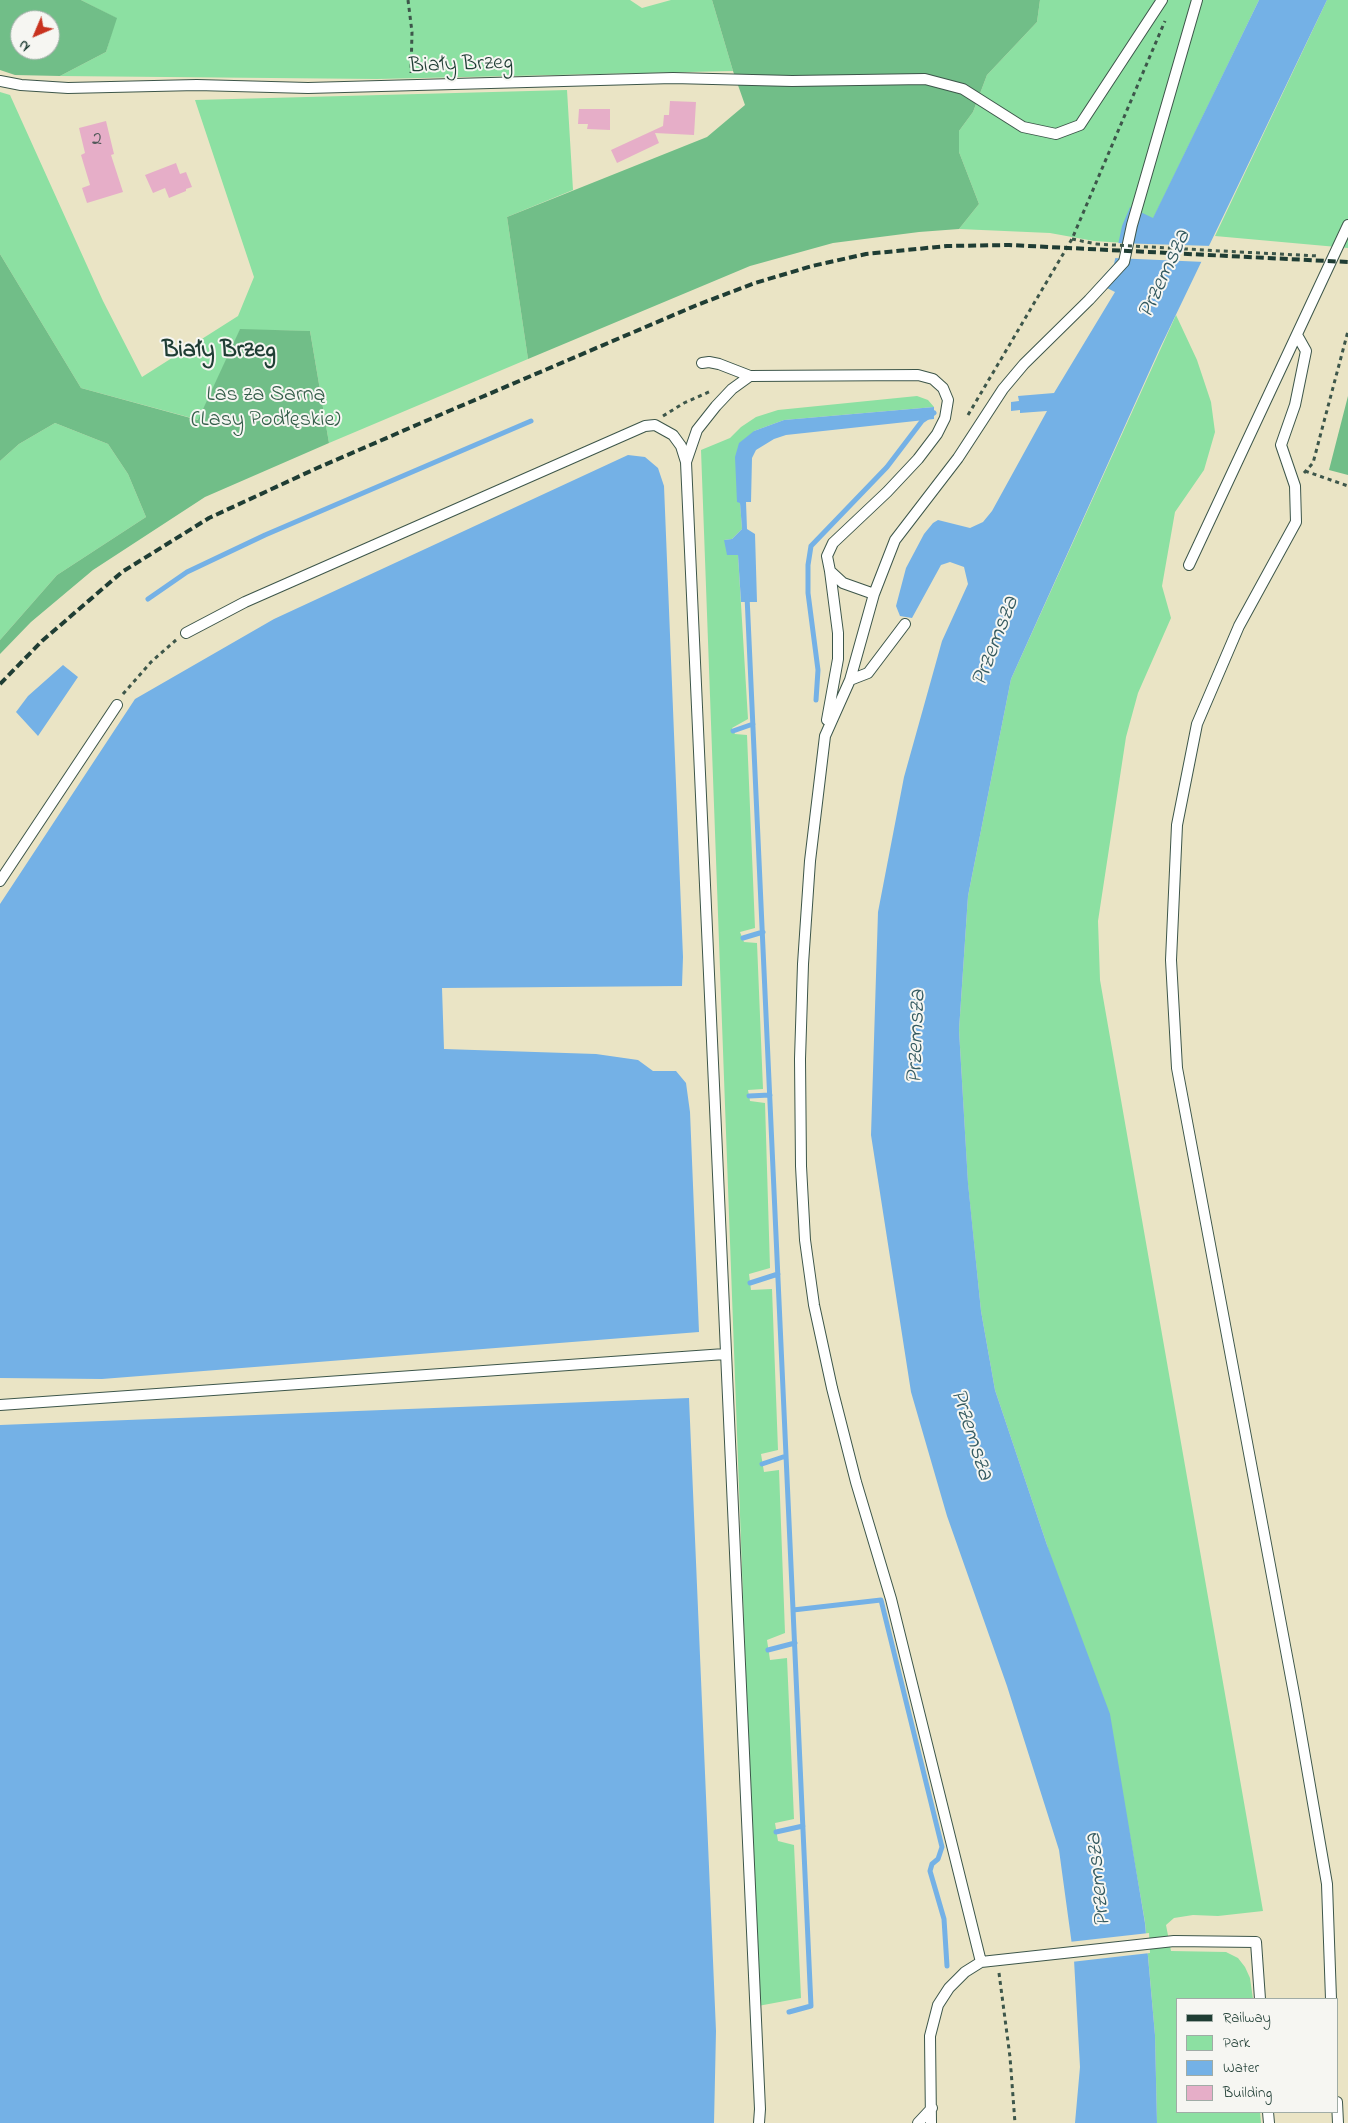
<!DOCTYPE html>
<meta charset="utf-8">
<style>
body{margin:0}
#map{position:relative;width:1348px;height:2123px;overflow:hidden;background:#eae4c5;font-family:"Indie Flower",sans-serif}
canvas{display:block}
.legend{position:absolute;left:1176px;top:1998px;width:162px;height:115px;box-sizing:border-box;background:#f6f6f2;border:1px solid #a0aca6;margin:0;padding:6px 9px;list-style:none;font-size:15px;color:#1f3d34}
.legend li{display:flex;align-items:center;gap:10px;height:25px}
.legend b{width:25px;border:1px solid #a0aca6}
.north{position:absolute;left:10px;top:10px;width:50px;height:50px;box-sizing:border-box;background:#f6f6f2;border:1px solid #a0aca6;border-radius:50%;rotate:225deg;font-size:14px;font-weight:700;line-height:20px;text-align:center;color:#1f3d34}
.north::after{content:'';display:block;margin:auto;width:18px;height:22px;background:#c8321e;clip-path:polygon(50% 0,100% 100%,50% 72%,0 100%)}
</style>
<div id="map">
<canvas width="1348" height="2123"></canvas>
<ul class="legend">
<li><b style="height:6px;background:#1f3d34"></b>Railway</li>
<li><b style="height:14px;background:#8ce0a2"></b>Park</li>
<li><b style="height:14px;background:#74b1e6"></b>Water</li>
<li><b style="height:14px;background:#e6aec8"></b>Building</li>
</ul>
<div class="north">N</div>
</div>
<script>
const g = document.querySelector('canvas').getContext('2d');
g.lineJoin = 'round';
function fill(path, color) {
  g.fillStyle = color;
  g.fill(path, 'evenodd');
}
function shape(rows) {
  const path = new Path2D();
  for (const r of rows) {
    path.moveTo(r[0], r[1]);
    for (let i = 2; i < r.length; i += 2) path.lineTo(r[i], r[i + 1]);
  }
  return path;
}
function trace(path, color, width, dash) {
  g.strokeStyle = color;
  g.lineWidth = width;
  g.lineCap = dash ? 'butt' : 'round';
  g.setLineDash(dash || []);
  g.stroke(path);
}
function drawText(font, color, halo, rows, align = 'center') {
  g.font = font + ' "Indie Flower",sans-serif';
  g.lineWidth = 4;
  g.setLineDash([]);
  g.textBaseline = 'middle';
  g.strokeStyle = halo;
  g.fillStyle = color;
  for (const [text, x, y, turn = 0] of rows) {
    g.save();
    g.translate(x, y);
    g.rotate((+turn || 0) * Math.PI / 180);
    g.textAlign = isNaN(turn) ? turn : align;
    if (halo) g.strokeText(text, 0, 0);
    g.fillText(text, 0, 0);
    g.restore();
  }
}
fill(shape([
 [81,0,630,0,642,8,671,0,712,0,733,71,377,79,60,76,106,52,116,18],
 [1040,0,1259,0,1141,244,1094,241,1050,233,959,229,979,204,959,152,959,131,973,112,987,75,1037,22],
 [1327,0,1348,0,1348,248,1215,236],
 [567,90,573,190,507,217,528,359,329,443,310,331,240,330,199,420,81,388,0,254,0,92,10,95,103,301,142,377,238,316,254,277,195,100],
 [1176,315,1197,360,1211,402,1215,432,1204,470,1175,512,1162,586,1171,618,1138,693,1126,737,1098,921,1100,980,1263,1911,1218,1916,1193,1915,1174,1918,1166,1925,1171,1951,1226,1952,1238,1958,1245,1967,1250,1978,1253,1999,1177,1999,1177,2112,1260,2112,1261,2123,1157,2123,1155,2035,1145,1922,1129,1830,1047,1545,995,1390,981,1311,968,1184,959,1030,968,896,1011,679],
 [917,396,928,400,934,407,784,420,754,431,737,502,740,502,742,529,732,539,724,540,738,555,748,719,732,728,735,734,747,735,755,928,740,932,744,942,757,943,763,1089,748,1090,750,1101,765,1103,770,1268,749,1274,751,1290,772,1289,778,1450,761,1454,764,1472,779,1470,785,1633,767,1640,770,1660,787,1658,794,1819,775,1823,778,1841,794,1845,801,1998,758,2006,701,450,730,438,741,427,756,417,778,410],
 [55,423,108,444,128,474,146,517,57,575,0,640,0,461,19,444]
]), '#8ce0a2');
fill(shape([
 [0,0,81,0,117,18,106,52,60,76,15,75,0,70],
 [20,20,50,20,50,50,20,50],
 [712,0,1040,0,1037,22,987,75,973,112,959,131,959,152,979,204,959,229,919,232,833,243,750,266,528,359,507,217,707,137,745,105,733,71],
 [0,254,81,388,198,420,240,329,310,331,329,443,205,497,93,570,31,622,0,654,0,640,57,575,146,517,128,474,108,444,55,423,19,444,0,461],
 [1348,396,1348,475,1329,470]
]), '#71be88');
fill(shape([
 [1259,0,1327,0,1159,350,1011,679,968,896,959,1030,968,1183,981,1311,995,1390,1047,1545,1110,1714,1145,1923,1155,2035,1157,2123,1075,2123,1080,2067,1074,1960,1059,1850,1007,1686,947,1516,911,1392,871,1135,878,912,904,777,942,641,968,584,964,567,950,562,941,565,912,618,900,616,896,606,906,568,924,534,933,523,938,520,970,528,983,522,992,511,1047,411,1020,413,1020,410,1011,411,1011,402,1019,401,1018,396,1054,393,1115,292,1097,283,1114,264,1122,226,1130,207,1153,218],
 [934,407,934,419,786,435,774,439,756,450,752,458,751,502,746,502,747,529,755,534,757,602,741,602,738,555,727,555,724,540,732,539,742,529,740,503,737,502,735,457,739,443,754,431,784,420],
 [628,455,645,457,658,468,664,486,683,957,682,986,442,988,444,1049,596,1054,638,1060,653,1071,676,1071,686,1083,690,1112,699,1332,102,1379,0,1378,0,904,135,699,274,619],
 [63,665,78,677,38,736,16,712,28,696],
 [689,1398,716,2031,714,2123,0,2123,0,1425]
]), '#74b1e6');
fill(shape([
 [1116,243,1212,246,1205,262,1114,258],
 [1149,1933,1150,1953,1071,1962,1069,1942]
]), '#eae4c5');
trace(shape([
 [747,596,811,2006,789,2012],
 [148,599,187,572,265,535,531,421],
 [816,700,818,670,808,593,808,565,811,546,887,467,922,421,934,413],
 [733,731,753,724],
 [743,938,763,932],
 [749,1096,770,1095],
 [750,1283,778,1274],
 [762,1464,786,1456],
 [793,1610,881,1600,942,1847,938,1859,932,1864,930,1871,944,1919,947,1966],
 [768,1650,795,1643],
 [776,1832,803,1826]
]), '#74b1e6', 5);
fill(shape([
 [670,101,696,102,694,135,655,133,659,143,617,163,611,150,663,126,664,115,669,115],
 [579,109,610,109,610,130,587,129,588,124,578,124],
 [106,121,114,154,111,155,123,192,87,203,82,188,90,185,81,155,85,153,79,128],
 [176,163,180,174,186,172,192,187,186,189,186,191,169,198,165,188,153,193,145,175]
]), '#e6aec8');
const lane = shape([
 [0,81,21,85,68,88,197,85,308,88,673,78,792,81,925,79,963,89,1023,127,1056,134,1080,125,1162,0],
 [1297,335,1306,351,1295,405,1281,445,1295,486,1296,522,1239,626,1197,724,1177,825,1171,960,1177,1068,1295,1699,1327,1884,1331,1999],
 [702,363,709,362,719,364,750,376,918,375,933,379,943,388,948,400,945,418,937,434,918,459,887,492,833,543,827,556,830,571,843,583,874,594],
 [750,376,732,389,716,406,697,430,686,462,760,2109,759,2123],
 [1189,565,1348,225],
 [186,633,245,602,645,426,655,425,673,435,681,446,686,462],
 [850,680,868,673,905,624],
 [827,720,838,659,838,633,830,571],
 [0,881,117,705],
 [0,1405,725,1354],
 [981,1962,891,1599,856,1482,832,1388,814,1305,805,1240,801,1166,800,1059,803,964,810,861,825,736,850,680,874,594,895,540,958,458,1003,389,1024,364,1089,300,1124,262,1132,225,1197,0],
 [1337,2102,1338,2123],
 [1268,2112,1269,2123],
 [918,2123,932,2108],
 [931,2123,930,2036,938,2005,949,1988,965,1972,981,1962,1174,1941,1256,1942,1260,1999]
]);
trace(lane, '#3d564a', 12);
trace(shape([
 [408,0,412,32,411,73],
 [1072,239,1096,244],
 [1240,252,1319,256],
 [968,415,1072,239,1165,21],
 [663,416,684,403,711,391],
 [1305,471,1348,486],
 [1304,473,1313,463,1348,331],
 [123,694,151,662,176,640],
 [999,1973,1010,2057,1015,2123]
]), '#3d564a', 3, [4, 4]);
trace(lane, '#fff', 10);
trace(shape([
 [0,684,42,641,122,572,209,518,315,469,435,417,697,305,755,283,812,266,866,254,947,246,1009,245,1348,262]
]), '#1f3d34', 4, [8, 4]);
trace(shape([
 [1096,244,1240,252]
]), '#3d564a', 3, [4, 4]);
drawText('20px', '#515959', null, [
 ["2",97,141]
]);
drawText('22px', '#1f3d34', '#f6f6f2', [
 ["Biały Brzeg",461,66,-2]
]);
drawText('22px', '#355e4a', '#f6f6f2', [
 ["Las za Sarną",266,396],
 ["(Lasy Podłęskie)",266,421]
]);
drawText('italic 24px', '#345a60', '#f6f6f2', [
 ["Przemsza",1166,275,-65],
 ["Przemsza",997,642,-69],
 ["Przemsza",918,1037,-88],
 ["Przemsza",970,1435,72],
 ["Przemsza",1100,1880,-96]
]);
drawText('bold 24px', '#1f3d34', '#f6f6f2', [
 ["Biały Brzeg",219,352]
]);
</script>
